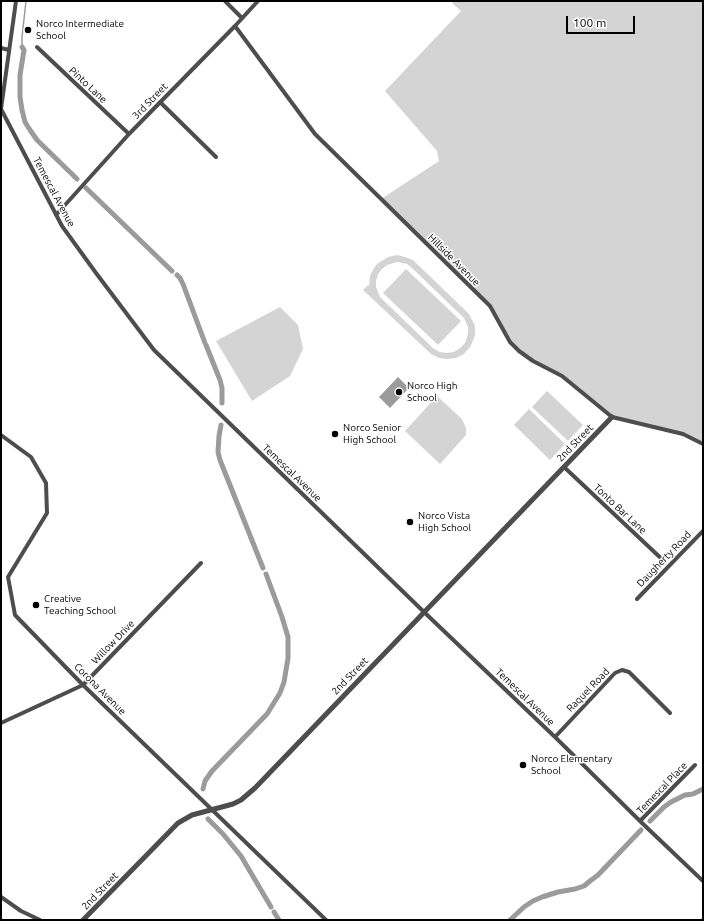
<!DOCTYPE html>
<style>
body{margin:0}
#map{position:relative;width:704px;height:921px;overflow:hidden;background:#fff;font-family:Ubuntu,sans-serif}
canvas{display:block}
.frame{position:absolute;inset:0;border:2px solid #000;pointer-events:none}
.scale{position:absolute;left:566px;top:16px;width:69px;height:18px;box-sizing:border-box;border:2px solid #000;border-top:0;padding-left:5px;font-size:12px;line-height:14px;white-space:nowrap;color:#000;-webkit-text-stroke:3px #fff;paint-order:stroke}
</style>
<div id="map">
<canvas width="704" height="921"></canvas>
<div class="frame"></div>
<div class="scale">100 m</div>
</div>
<script>
const g = document.querySelector('canvas').getContext('2d');
g.lineJoin = 'round';
function fill(path, color) {
  g.fillStyle = color;
  g.fill(path, 'evenodd');
}
function shape(rows) {
  const path = new Path2D();
  for (const r of rows) {
    path.moveTo(r[0], r[1]);
    for (let i = 2; i < r.length; i += 2) path.lineTo(r[i], r[i + 1]);
  }
  return path;
}
function trace(path, color, width, dash) {
  g.strokeStyle = color;
  g.lineWidth = width;
  g.lineCap = dash ? 'butt' : 'round';
  g.setLineDash(dash || []);
  g.stroke(path);
}
function drawText(font, color, halo, rows, align = 'center') {
  g.font = font + ' Ubuntu,sans-serif';
  g.lineWidth = 3;
  g.setLineDash([]);
  g.textBaseline = 'middle';
  g.strokeStyle = halo;
  g.fillStyle = color;
  for (const [text, x, y, turn = 0] of rows) {
    g.save();
    g.translate(x, y);
    g.rotate((+turn || 0) * Math.PI / 180);
    g.textAlign = isNaN(turn) ? turn : align;
    if (halo) g.strokeText(text, 0, 0);
    g.fillText(text, 0, 0);
    g.restore();
  }
}
fill(shape([
 [454,1,703,1,703,443,683,434,612,417,562,376,533,361,510,342,490,306,381,199,439,161,437,151,385,91,461,11,452,3],
 [397,255,405,257,413,260,469,314,475,326,475,335,472,343,470,347,464,354,456,358,447,359,439,358,431,354,363,290,368,285,369,286,370,276,374,268,377,264,388,257],
 [397,262,407,264,412,268,464,318,468,327,468,334,465,343,460,348,454,352,447,353,440,352,434,349,380,297,376,287,376,281,378,274,382,269,387,265],
 [406,269,461,321,438,345,383,293],
 [280,307,298,325,303,349,290,376,252,401,216,341],
 [547,391,583,425,568,441,532,407],
 [437,396,462,419,466,428,466,435,440,464,405,431],
 [529,409,565,444,550,460,514,425]
]), '#d4d4d4');
fill(shape([
 [398,377,409,388,390,408,379,397]
]), '#9b9b9b');
trace(shape([
 [22,47,22,37,26,1]
]), '#9b9b9b', 1.5);
trace(shape([
 [22,47,24,50,20,75,20,97,22,110,25,122,30,130,37,140,77,179],
 [86,188,172,271],
 [177,275,180,278,183,284,205,343],
 [206,345,220,380,222,388,222,403],
 [221,425,219,436,218,452,220,460,263,568],
 [203,789,205,781,212,771,267,714,280,693,284,682,288,658,288,637,282,617,266,574],
 [208,819,223,834,241,856,271,907],
 [650,821,664,807,671,802,685,795,693,794,703,789],
 [274,912,279,920],
 [510,920,524,907,533,901,542,897,558,892,575,889,584,886,590,881,598,875,641,830]
]), '#9b9b9b', 5);
trace(shape([
 [16,1,1,109,62,226,96,273,154,350,424,612,555,737,642,823,703,881],
 [225,1,242,18],
 [235,26,315,134,490,306,510,342,519,351,533,361,562,376,612,417,683,434,703,444],
 [37,47,129,134],
 [1,48,9,50],
 [160,102,216,157],
 [56,215,129,134,235,26,258,1],
 [1,435,31,457,46,483,47,513,8,577,15,615,83,685,326,920],
 [564,467,665,562],
 [637,599,703,531],
 [1,723,83,685,201,563],
 [555,737,615,673,622,670,629,672,670,713],
 [640,821,695,765],
 [1,897,21,911,40,920]
]), '#4d4d4d', 4);
trace(shape([
 [83,920,178,823,192,815,233,804,241,800,255,788,612,417]
]), '#4d4d4d', 5);
for (const [x, y, r, color] of [
 [28,30,4,"#000"],
 [399,392,4,"#000"],
 [335,434,4,"#000"],
 [410,522,4,"#000"],
 [36,605,4,"#000"],
 [523,765,4,"#000"]
]) {
  const dot = new Path2D();
  dot.arc(x, y, r, 0, 2 * Math.PI);
  g.fillStyle = color;
  g.fill(dot);
  trace(dot, '#fff', 1.5);
}
drawText('10px', '#000', '#fff', [
 ["Norco Intermediate",36,24],
 ["School",36,36],
 ["Norco High",407,386],
 ["School",407,398],
 ["Norco Senior",343,428],
 ["High School",343,440],
 ["Norco Vista",418,516],
 ["High School",418,528],
 ["Creative",44,599],
 ["Teaching School",44,611],
 ["Norco Elementary",531,759],
 ["School",531,771]
], 'left');
drawText('10px', '#000', '#fff', [
 ["Pinto Lane",88,85,43],
 ["3rd Street",150,101,-46],
 ["Temescal Avenue",54,192,62],
 ["Hillside Avenue",454,260,45],
 ["2nd Street",575,443,-46],
 ["Temescal Avenue",292,473,44],
 ["Tonto Bar Lane",620,509,43],
 ["Daugherty Road",664,559,-46],
 ["Willow Drive",113,642,-46],
 ["2nd Street",350,676,-46],
 ["Corona Avenue",100,689,45],
 ["Raquel Road",588,690,-46],
 ["Temescal Avenue",525,697,44],
 ["Temescal Place",662,788,-46],
 ["2nd Street",100,891,-46]
]);
</script>
